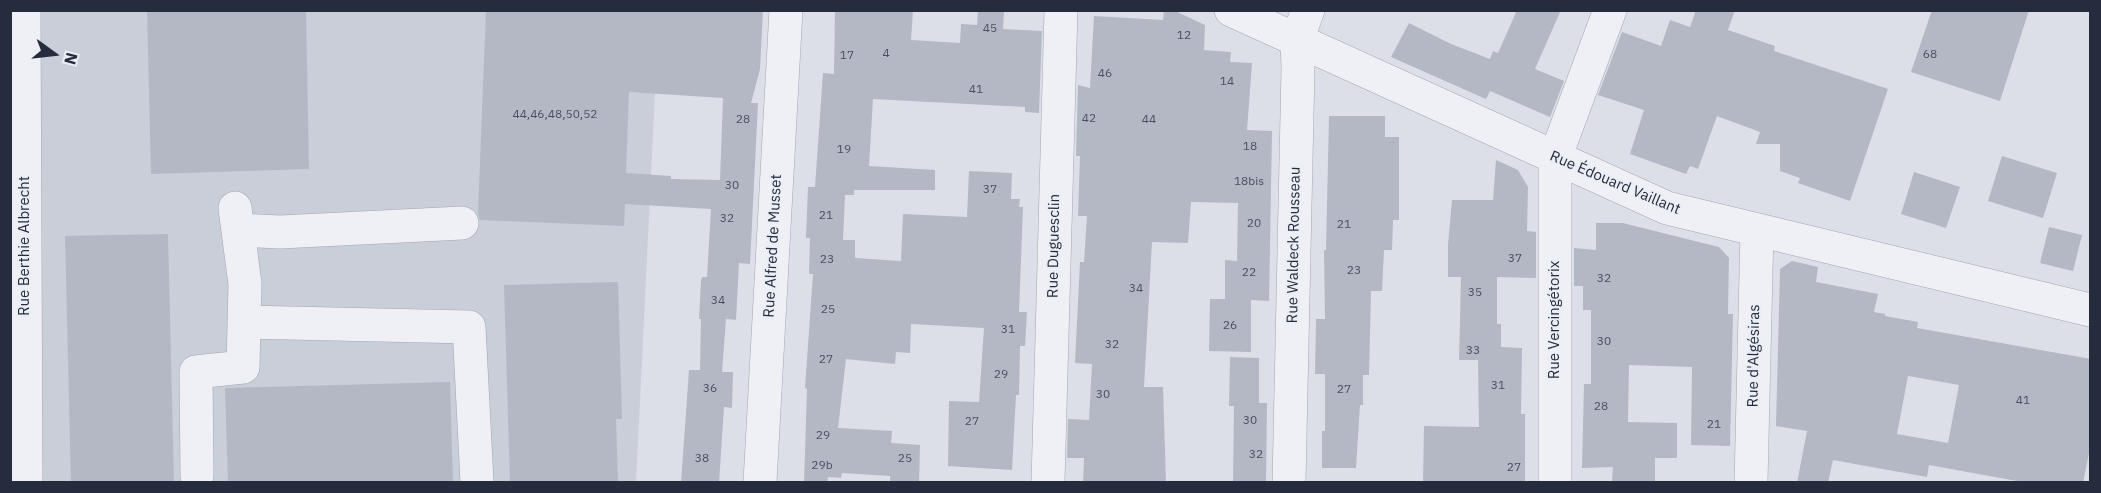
<!DOCTYPE html>
<meta charset="utf-8">
<style>
body{margin:0}
#map{position:relative;width:2101px;height:493px;overflow:hidden;background:#dcdfe7;font-family:"IBM Plex Sans",sans-serif}
canvas{display:block}
.frame{position:absolute;inset:0;border:12px solid #252c3e;pointer-events:none}
.north{position:absolute;left:24px;top:24px;width:60px;height:60px;-webkit-text-stroke:4px #ebeef5;paint-order:stroke;rotate:105deg;font-size:16px;font-weight:700;line-height:24px;text-align:center;color:#252c3e}
.north::after{content:'';display:block;margin:auto;width:21px;height:27px;background:#252c3e;clip-path:polygon(50% 0,100% 100%,50% 72%,0 100%)}
</style>
<div id="map">
<canvas width="2101" height="493"></canvas>
<div class="frame"></div>
<div class="north">N</div>
</div>
<script>
const g = document.querySelector('canvas').getContext('2d');
g.lineJoin = 'round';
function fill(path, color) {
  g.fillStyle = color;
  g.fill(path, 'evenodd');
}
function shape(rows) {
  const path = new Path2D();
  for (const r of rows) {
    path.moveTo(r[0], r[1]);
    for (let i = 2; i < r.length; i += 2) path.lineTo(r[i], r[i + 1]);
  }
  return path;
}
function trace(path, color, width, dash) {
  g.strokeStyle = color;
  g.lineWidth = width;
  g.lineCap = dash ? 'butt' : 'round';
  g.setLineDash(dash || []);
  g.stroke(path);
}
function drawText(font, color, halo, rows, align = 'center') {
  g.font = font + ' "IBM Plex Sans",sans-serif';
  g.lineWidth = 4.5;
  g.setLineDash([]);
  g.textBaseline = 'middle';
  g.strokeStyle = halo;
  g.fillStyle = color;
  for (const [text, x, y, turn = 0] of rows) {
    g.save();
    g.translate(x, y);
    g.rotate((+turn || 0) * Math.PI / 180);
    g.textAlign = isNaN(turn) ? turn : align;
    if (halo) g.strokeText(text, 0, 0);
    g.fillText(text, 0, 0);
    g.restore();
  }
}
fill(shape([
 [10,11,659,11,636,482,11,482]
]), '#caced9');
fill(shape([
 [147,10,306,10,309,169,151,174],
 [486,10,763,10,760,69,751,103,758,103,750,264,739,263,736,320,726,319,722,372,733,372,732,408,724,407,719,483,681,483,689,370,700,370,701,319,699,319,701,281,702,277,707,277,711,209,625,204,624,226,480,220,478,213],
 [629,92,723,98,720,180,671,179,671,176,626,173],
 [835,10,913,10,911,40,960,43,961,24,977,25,978,10,1004,10,1003,29,1042,31,1039,113,1025,112,1025,107,873,99,869,166,935,170,935,190,854,190,854,195,845,195,843,240,855,240,855,258,901,261,903,214,967,217,969,171,1012,173,1011,199,1020,199,1019,207,1023,207,1019,312,1027,312,1025,346,1020,346,1019,395,1016,395,1012,470,948,466,949,401,979,402,984,328,911,324,910,353,896,352,895,364,846,359,838,428,892,431,891,443,920,445,919,483,890,483,890,476,842,473,841,478,828,477,827,483,804,483,807,389,805,388,813,274,809,274,810,238,806,238,808,187,815,187,823,73,834,74],
 [1164,10,1173,10,1205,25,1204,50,1231,52,1230,62,1252,63,1247,130,1272,131,1269,301,1251,300,1251,352,1209,351,1210,299,1225,299,1225,260,1237,261,1238,203,1191,202,1188,243,1152,242,1144,387,1163,387,1166,483,1083,483,1084,458,1067,458,1068,419,1089,420,1092,364,1075,363,1080,262,1084,262,1087,216,1078,216,1080,156,1076,156,1078,85,1090,88,1094,16,1163,20],
 [1517,10,1561,10,1535,69,1564,81,1550,117,1490,91,1486,99,1391,57,1409,23,1451,44,1490,59,1493,51,1498,53],
 [1696,10,1735,10,1728,30,1775,46,1774,51,1888,89,1850,201,1798,183,1800,178,1780,171,1780,144,1756,144,1760,132,1717,116,1698,169,1690,166,1686,174,1630,154,1644,110,1598,95,1622,32,1661,46,1670,20,1690,27],
 [1932,10,2029,10,2000,101,1911,72],
 [1329,116,1385,116,1385,137,1399,137,1399,220,1393,220,1392,250,1384,250,1382,291,1371,291,1369,375,1363,375,1363,405,1360,405,1356,468,1322,468,1322,431,1325,431,1325,374,1315,374,1316,319,1325,319,1324,250,1326,250],
 [2002,156,2057,173,2043,218,1988,201],
 [1496,160,1518,170,1528,187,1527,231,1536,232,1536,278,1497,277,1497,324,1501,324,1501,347,1522,348,1521,414,1525,414,1525,483,1423,483,1424,426,1479,427,1478,360,1459,360,1461,277,1448,277,1448,245,1452,200,1493,200],
 [1914,172,1960,187,1946,228,1901,214],
 [1596,223,1623,223,1719,247,1729,258,1728,314,1733,314,1730,446,1691,445,1692,367,1629,365,1628,422,1677,423,1677,458,1655,458,1655,481,1612,481,1613,467,1582,468,1584,384,1591,384,1591,310,1583,310,1583,286,1574,286,1574,248,1596,250],
 [2049,227,2082,235,2073,271,2040,263],
 [168,234,174,483,71,483,65,236],
 [1792,261,1818,267,1816,282,1878,294,1874,312,1885,314,1885,316,1918,322,1917,328,2091,359,2091,443,2083,483,2028,483,1929,465,1927,477,1833,460,1828,483,1797,483,1807,431,1776,426,1780,269],
 [1908,376,1959,385,1948,443,1897,434],
 [618,282,622,419,616,419,618,483,510,483,504,285],
 [1230,357,1259,358,1259,403,1267,403,1266,483,1233,483,1234,406,1229,406],
 [450,382,453,483,228,483,225,388]
]), '#b3b8c4');
const minor = shape([
 [24,10,26,482],
 [1231,10,1667,208,2090,310],
 [238,230,280,232,462,223],
 [244,322,469,327,477,482],
 [197,476,196,372,243,367,245,284,235,208],
 [760,482,786,10],
 [1048,482,1061,10],
 [1289,482,1298,68,1297,40,1308,10],
 [1555,482,1555,158,1610,10],
 [1751,482,1757,230]
]);
trace(minor, '#a1a6b1', 34);
trace(minor, '#eff0f5', 33);
drawText('12px', '#484f60', null, [
 ["45",990,29],
 ["12",1184,36],
 ["4",886,54],
 ["68",1930,55],
 ["17",847,56],
 ["46",1105,74],
 ["14",1227,82],
 ["41",976,90],
 ["44,46,48,50,52",555,115],
 ["42",1089,119],
 ["28",743,120],
 ["44",1149,120],
 ["18",1250,147],
 ["19",844,150],
 ["18bis",1249,182],
 ["30",732,186],
 ["37",990,190],
 ["21",826,216],
 ["32",727,219],
 ["20",1254,224],
 ["21",1344,225],
 ["37",1515,259],
 ["23",827,260],
 ["23",1354,271],
 ["22",1249,273],
 ["32",1604,279],
 ["34",1136,289],
 ["35",1475,293],
 ["34",718,301],
 ["25",828,310],
 ["26",1230,326],
 ["31",1008,330],
 ["30",1604,342],
 ["32",1112,345],
 ["33",1473,351],
 ["27",826,360],
 ["29",1001,375],
 ["31",1498,386],
 ["36",710,389],
 ["27",1344,390],
 ["30",1103,395],
 ["41",2023,401],
 ["28",1601,407],
 ["30",1250,421],
 ["27",972,422],
 ["21",1714,425],
 ["29",823,436],
 ["32",1256,455],
 ["38",702,459],
 ["25",905,459],
 ["29b",822,466],
 ["27",1514,468]
]);
drawText('15px', '#252c3e', '#ebeef5', [
 ["Rue Édouard Vaillant",1615,183,23],
 ["Rue Waldeck Rousseau",1294,245,-89],
 ["Rue Berthie Albrecht",25,246,-90],
 ["Rue Alfred de Musset",773,246,-87],
 ["Rue Duguesclin",1054,246,-89],
 ["Rue Vercingétorix",1555,320,-90],
 ["Rue d'Algésiras",1754,356,-89]
]);
</script>
